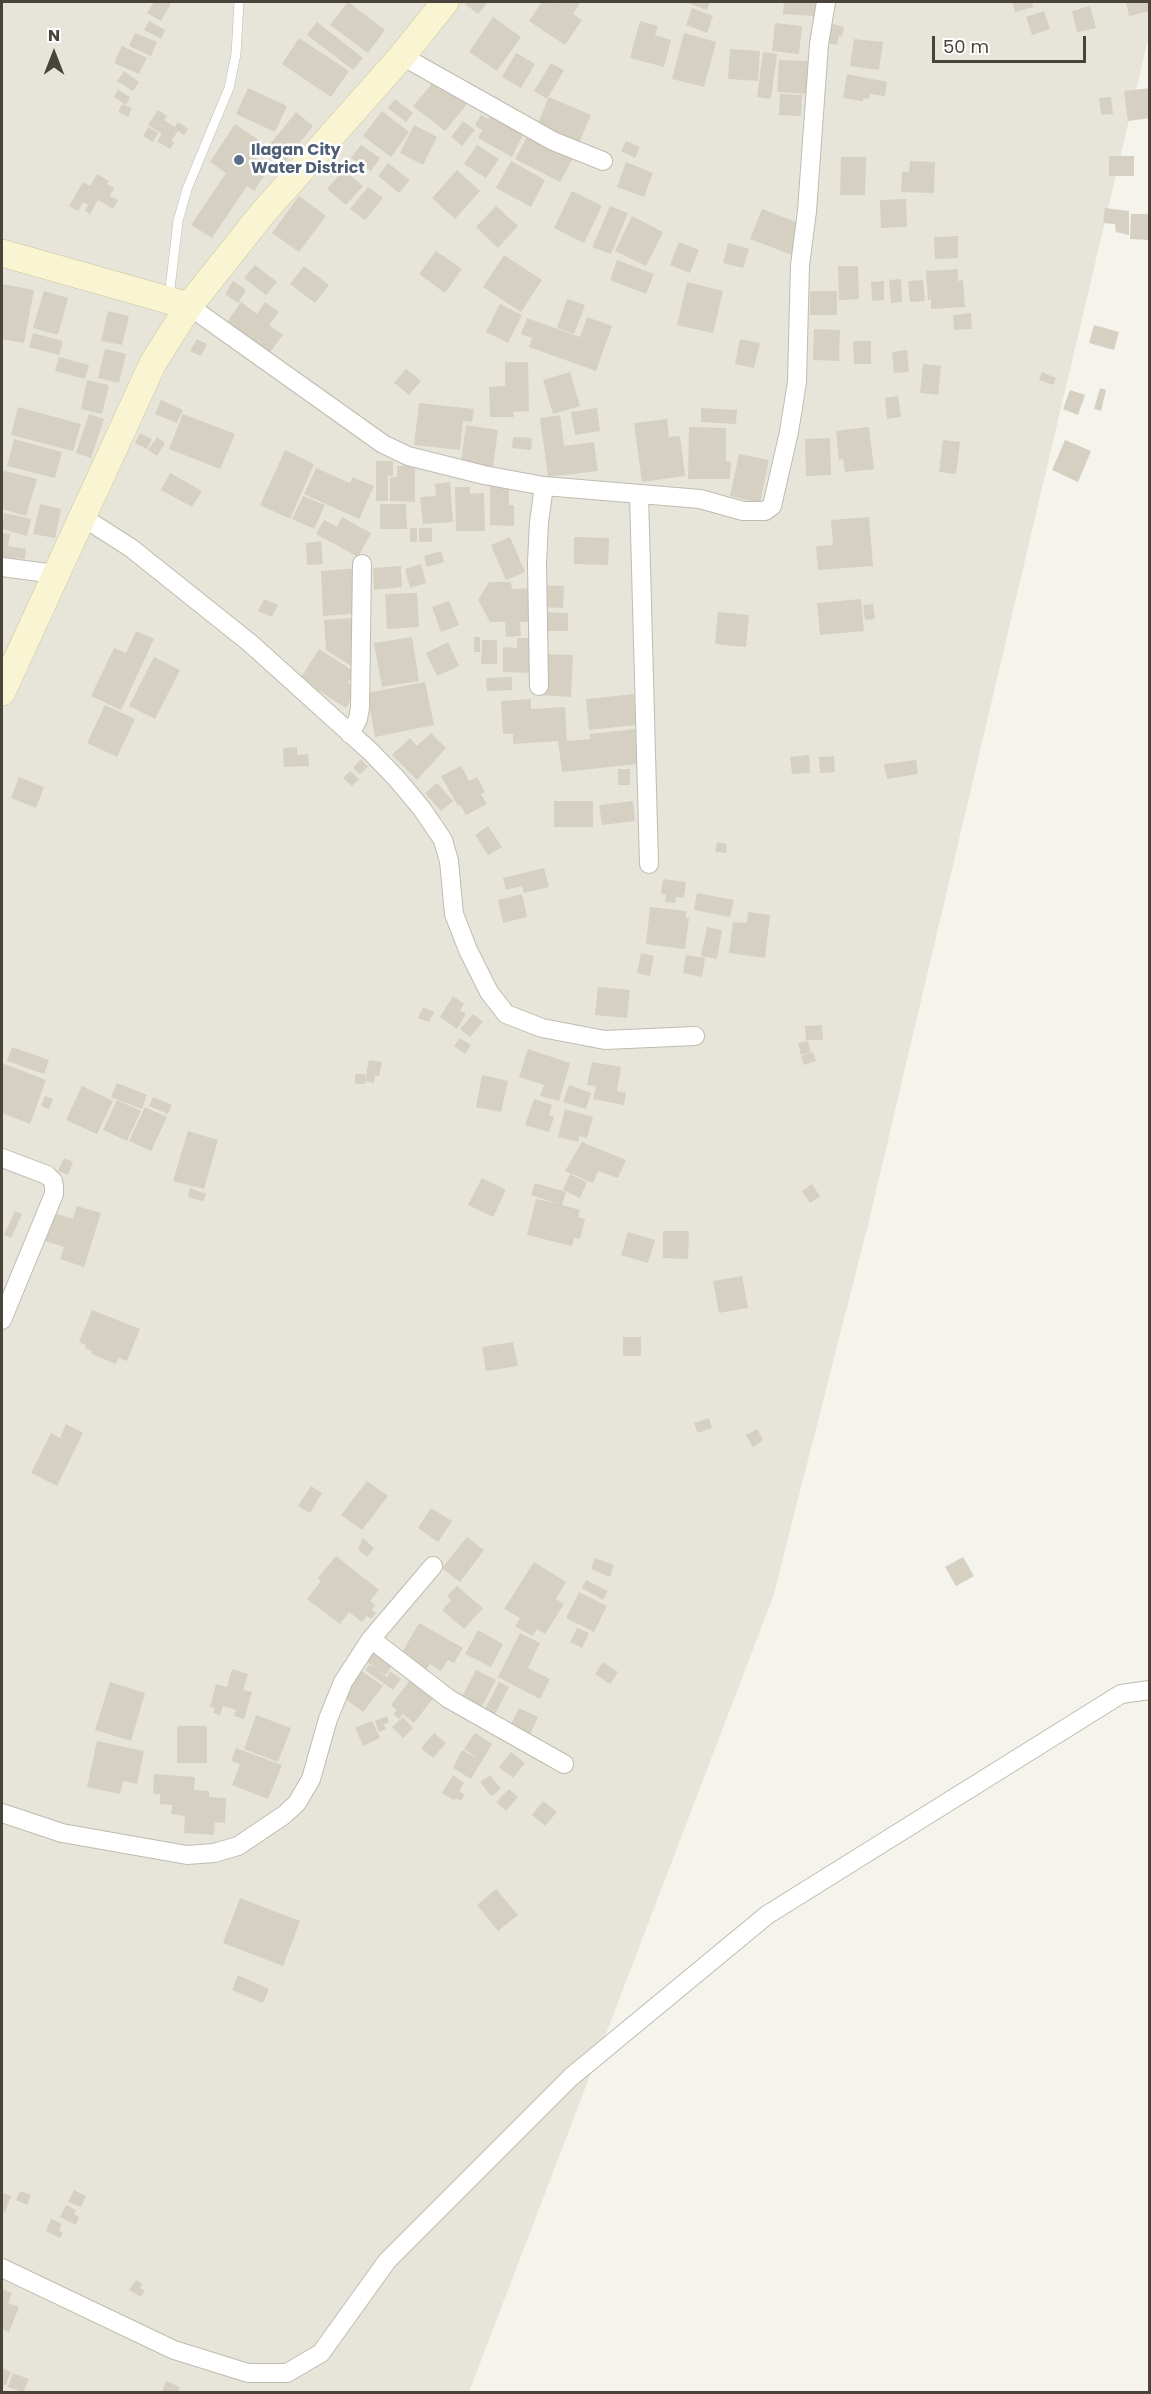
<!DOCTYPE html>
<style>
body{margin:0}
#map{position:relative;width:1151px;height:2394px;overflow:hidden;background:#f4f3ec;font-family:Poppins,sans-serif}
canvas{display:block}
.frame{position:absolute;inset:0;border:3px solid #48443a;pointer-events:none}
.north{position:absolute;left:24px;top:24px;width:60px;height:60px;-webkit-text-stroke:4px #fff;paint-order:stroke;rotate:0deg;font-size:16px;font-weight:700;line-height:24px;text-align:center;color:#48443a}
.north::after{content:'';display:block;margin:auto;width:21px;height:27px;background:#48443a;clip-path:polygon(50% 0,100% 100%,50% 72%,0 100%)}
.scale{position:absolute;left:932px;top:36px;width:154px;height:27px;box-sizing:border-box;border:3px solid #48443a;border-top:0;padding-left:8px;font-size:18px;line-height:21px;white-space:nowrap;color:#48443a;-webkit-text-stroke:4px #fff;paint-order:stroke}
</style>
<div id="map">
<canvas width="1151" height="2394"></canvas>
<div class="frame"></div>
<div class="north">N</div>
<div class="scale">50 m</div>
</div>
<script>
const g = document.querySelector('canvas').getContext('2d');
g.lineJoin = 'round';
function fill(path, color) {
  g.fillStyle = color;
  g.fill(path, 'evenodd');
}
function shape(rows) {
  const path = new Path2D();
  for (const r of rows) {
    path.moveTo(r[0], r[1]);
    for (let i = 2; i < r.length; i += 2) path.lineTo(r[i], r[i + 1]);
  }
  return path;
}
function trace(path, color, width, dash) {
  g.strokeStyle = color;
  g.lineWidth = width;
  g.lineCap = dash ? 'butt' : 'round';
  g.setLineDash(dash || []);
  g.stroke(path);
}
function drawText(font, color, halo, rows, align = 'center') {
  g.font = font + ' Poppins,sans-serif';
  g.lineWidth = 5;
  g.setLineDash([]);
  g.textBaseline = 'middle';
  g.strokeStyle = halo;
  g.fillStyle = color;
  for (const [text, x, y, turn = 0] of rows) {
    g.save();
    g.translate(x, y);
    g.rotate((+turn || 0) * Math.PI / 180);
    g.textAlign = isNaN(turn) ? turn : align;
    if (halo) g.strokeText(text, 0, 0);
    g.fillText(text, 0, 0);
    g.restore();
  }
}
fill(shape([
 [2,2,1149,2,1149,35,868,1225,773,1597,469,2392,2,2392]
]), '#e7e5da');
fill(shape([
 [154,2,171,3,161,21,147,13],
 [348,2,385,30,368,53,330,25],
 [467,2,488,2,478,14,465,4],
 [542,2,553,2,557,4,559,2,580,3,573,14,582,20,565,45,529,21],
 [685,2,710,2,707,10],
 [784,2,816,2,815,16,783,14],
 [1012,2,1032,2,1033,7,1015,12],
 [1126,2,1148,2,1150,11,1129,16],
 [1090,6,1096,28,1077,32,1072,11],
 [692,8,713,16,707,33,686,25],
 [1044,11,1050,29,1032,35,1026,17],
 [493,17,521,37,497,71,469,52],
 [149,21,165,30,161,39,144,30],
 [640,21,658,26,655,35,671,40,664,67,630,58],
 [317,22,363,58,353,70,307,35],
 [775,23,802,26,799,54,772,51],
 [829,23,844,27,842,37,839,36,837,45,825,43],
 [135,33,157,42,151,56,129,46],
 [684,33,716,42,704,87,672,79],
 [299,38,349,71,331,97,282,64],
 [854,39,883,42,879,70,850,66],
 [122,46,147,58,139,74,114,63],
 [730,49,760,51,758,81,728,79],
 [763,52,777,54,771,99,757,97],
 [516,53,535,64,521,88,502,77],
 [779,60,808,61,806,94,777,92],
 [551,63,564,70,547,99,534,91],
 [124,71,139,82,133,91,117,81],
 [847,74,887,82,885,96,870,94,869,99,863,98,863,101,843,98],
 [436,79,467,104,445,131,413,106],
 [248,88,287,106,275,132,236,114],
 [1150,88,1150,118,1128,121,1124,91],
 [118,90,130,97,126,105,114,97],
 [780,94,802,95,801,116,779,115],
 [549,97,591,115,579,143,537,125],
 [1111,97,1113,114,1101,115,1099,98],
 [395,99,413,113,406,122,388,108],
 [122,104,132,108,128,117,118,112],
 [158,110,167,116,164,120,175,127,178,122,188,129,184,135,178,131,171,141,174,143,170,149,157,141,162,134,148,125],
 [382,111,409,132,391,157,363,136],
 [296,112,313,126,281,167,263,153],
 [492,112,525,131,512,157,478,138,482,130,475,125,481,115,488,119],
 [463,121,475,130,462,146,451,137],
 [235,124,263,143,254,157,269,168,254,191,247,186,212,238,191,225,226,173,210,162],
 [414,125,437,137,423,165,400,153],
 [148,127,158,133,153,142,143,136],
 [528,135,573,158,560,182,515,159],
 [626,141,640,147,635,158,621,151],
 [361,145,380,158,371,171,351,158],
 [477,145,499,159,486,178,464,164],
 [1109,156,1134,156,1134,176,1109,176],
 [841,157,866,157,865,195,840,195],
 [511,161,545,180,531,207,496,188],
 [910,161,935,162,934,193,901,192,902,172,909,172],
 [626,162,653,173,644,197,617,187],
 [388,163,410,180,399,193,378,176],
 [344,170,363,186,346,205,327,189],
 [457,170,480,191,455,219,432,198],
 [97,174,109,181,107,184,114,188,110,196,118,200,113,209,98,200,90,214,85,211,88,205,83,202,78,211,69,206,83,182,90,186],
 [368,187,383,198,365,220,350,209],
 [572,191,602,206,584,243,554,228],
 [299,196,326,216,299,252,272,233],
 [906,199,907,227,881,228,880,200],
 [496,206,518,226,498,248,476,227],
 [610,206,628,213,611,254,592,247],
 [1105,208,1129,211,1129,235,1116,232,1115,224,1103,223],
 [762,209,804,225,792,255,750,239],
 [1131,214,1150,214,1150,240,1130,239],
 [632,216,663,232,646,266,615,251],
 [958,236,958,258,935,259,934,237],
 [679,242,699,250,690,273,670,265],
 [728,243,749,249,743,268,723,263],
 [436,251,462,269,445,293,419,274],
 [504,255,542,280,521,312,483,287],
 [617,260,654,274,646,294,610,280],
 [255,265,277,282,266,295,244,278],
 [304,266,329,285,315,303,290,284],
 [838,266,858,266,859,299,839,300],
 [958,269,958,281,963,280,965,307,931,309,931,299,928,300,926,271],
 [901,279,902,302,891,303,889,280],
 [923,280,925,301,910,302,908,281],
 [233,281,246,290,238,303,225,294],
 [884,281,884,300,872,301,871,282],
 [687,282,723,291,713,333,677,325],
 [2,284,34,290,24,343,2,339],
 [44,291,68,298,58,335,33,328],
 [810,291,837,291,837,315,810,315],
 [567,299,585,305,574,334,557,328],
 [241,302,257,314,265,302,279,312,269,325,283,335,267,356,225,325],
 [500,304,522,315,508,343,486,332],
 [108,311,129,316,122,345,101,341],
 [971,313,972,329,954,330,953,315],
 [587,317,612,326,596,371,529,347,532,338,521,334,527,318,580,337],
 [1094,325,1119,332,1114,350,1089,343],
 [814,329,840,330,839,361,813,360],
 [33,333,63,341,59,355,29,347],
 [197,339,207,344,201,356,190,351],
 [740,339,760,343,754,368,735,364],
 [853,341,871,341,871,364,854,364],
 [105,349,126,354,119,383,98,378],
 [907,350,909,372,894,373,892,352],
 [59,357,89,365,85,379,55,371],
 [505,362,528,362,529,411,513,412,514,417,490,417,489,387,505,386],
 [923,364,941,366,938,395,920,393],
 [406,369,421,381,409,395,394,383],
 [570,372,580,406,553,414,543,380],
 [1042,372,1056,378,1053,385,1039,380],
 [87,380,109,385,102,414,81,409],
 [1100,388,1106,390,1101,411,1094,409],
 [1070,390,1085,395,1078,415,1063,409],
 [898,396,901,417,887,419,885,398],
 [161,400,183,410,177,423,155,414],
 [419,403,474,409,472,422,463,421,460,450,414,445],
 [18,407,81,424,73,451,11,435],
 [597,408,600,431,575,435,571,412],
 [701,408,737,410,736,424,701,422],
 [89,414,104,419,91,458,76,453],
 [183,414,235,434,220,469,169,449],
 [560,415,564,446,594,442,598,471,548,477,540,418],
 [667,419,669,437,680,436,685,476,642,482,634,423],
 [466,425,498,430,493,467,461,462],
 [689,427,726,428,726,461,731,461,730,479,688,479],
 [869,427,874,469,845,472,843,459,839,460,836,431],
 [140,433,152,439,147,449,135,443],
 [157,437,165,443,157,456,148,450],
 [513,437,532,438,531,450,512,448],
 [830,438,831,475,806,476,805,439],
 [14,439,62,452,55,478,7,466],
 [943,440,960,442,956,474,939,472],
 [1065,440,1091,451,1078,482,1052,470],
 [285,450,314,464,290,519,260,505],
 [739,454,769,460,760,503,730,496],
 [376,461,393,461,393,476,388,476,388,501,376,501],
 [397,466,415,466,415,502,390,501,390,477,397,477],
 [316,468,350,483,353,477,374,486,359,519,304,494],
 [2,470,37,479,26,516,2,509],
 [170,473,202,491,192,507,161,490],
 [450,482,453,522,423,524,420,497,436,496,435,484],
 [490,484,509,484,509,505,514,505,514,526,490,525],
 [455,487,470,487,470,494,484,493,485,531,456,531],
 [303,496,325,505,314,529,292,519],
 [40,504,61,509,55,538,33,534],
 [380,504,406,504,407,529,380,529],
 [4,513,31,519,27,536,2,529],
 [342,517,371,533,358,557,316,534,324,520,337,527],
 [869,517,873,566,818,570,816,546,833,545,831,520],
 [410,528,417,528,417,542,410,542],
 [419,528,432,528,432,542,419,542],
 [2,533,10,534,8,546,26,549,25,559,15,558,14,567,2,565],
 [510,537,525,572,506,580,491,545],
 [574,537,609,538,608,565,574,564],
 [321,541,323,564,307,565,306,543],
 [441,551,444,562,427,567,424,556],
 [421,564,426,583,410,588,405,569],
 [401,566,402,587,374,590,373,568],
 [358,568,361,613,323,616,321,571],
 [489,582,511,582,512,589,529,588,530,622,520,622,521,636,506,637,505,622,490,622,478,600],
 [540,585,564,586,563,608,538,607],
 [417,593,419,627,387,629,385,594],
 [264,599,278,605,272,617,258,611],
 [861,599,864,631,820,635,817,603],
 [449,601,459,625,441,632,432,607],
 [873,604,875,619,865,620,863,605],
 [546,612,568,613,568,631,545,631],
 [718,612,749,615,746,647,715,644],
 [352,618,356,669,326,650,324,620],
 [136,631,154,639,121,710,91,696,114,648,126,653],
 [412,637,419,681,382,687,374,643],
 [474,637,480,637,480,652,474,652],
 [517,638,535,638,534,673,503,672,503,647,517,648],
 [482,640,497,640,497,664,481,664],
 [448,642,459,666,437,676,426,653],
 [319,649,355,672,348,683,358,689,346,708,300,679],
 [541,654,573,655,571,697,539,695],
 [154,657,180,670,155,719,129,706],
 [512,677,512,690,487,691,486,678],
 [425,682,434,725,375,737,367,693],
 [634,694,636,725,589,730,586,699],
 [531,699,531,709,565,707,567,741,590,739,590,734,635,729,638,764,562,772,558,741,513,744,513,734,503,734,501,701],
 [105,705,135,719,117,757,87,743],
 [431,733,446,748,417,780,392,755,410,738,417,746],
 [297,747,297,755,308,754,309,766,284,767,283,748],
 [809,755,810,773,792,774,790,757],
 [834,756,835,772,820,773,819,757],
 [361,759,368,767,360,774,353,768],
 [916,760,918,774,887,779,884,764],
 [461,766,469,781,477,777,485,792,481,794,487,804,466,815,460,805,458,806,441,776],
 [618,769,630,769,630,785,618,785],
 [350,771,359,779,352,786,343,778],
 [19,777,44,787,36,808,11,798],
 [437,783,453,801,441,811,425,793],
 [554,801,593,801,593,827,554,827],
 [633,801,635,821,602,825,599,805],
 [488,826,502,847,488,855,475,835],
 [717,842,727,844,726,853,715,852],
 [544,868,549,887,524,893,522,886,506,890,503,878],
 [663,879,686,882,684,898,676,897,675,903,665,902,666,894,661,894],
 [697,893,734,900,730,917,694,910],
 [522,894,527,917,503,923,498,900],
 [650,907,686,911,686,918,689,918,685,949,646,944],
 [748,912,770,915,765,958,729,953,733,922,747,923],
 [707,927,722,930,717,959,701,956],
 [641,953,654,956,650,976,637,973],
 [686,955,705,958,702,977,683,973],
 [598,987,630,990,627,1018,595,1015],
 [453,996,464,1004,460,1010,466,1014,457,1029,440,1017],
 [423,1007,434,1012,429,1022,418,1018],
 [473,1014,483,1022,470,1037,460,1029],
 [822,1025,823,1040,806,1040,805,1026],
 [460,1038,471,1045,465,1054,454,1046],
 [808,1041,811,1052,801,1055,798,1043],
 [12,1047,49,1060,44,1074,7,1061],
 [528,1049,570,1063,559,1101,540,1096,544,1085,519,1077],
 [813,1052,816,1061,804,1065,801,1056],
 [369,1060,382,1062,379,1076,375,1075,374,1083,365,1081,365,1084,355,1084,355,1074,365,1074,365,1081],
 [592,1062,621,1067,617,1091,626,1093,624,1105,593,1099,596,1086,587,1085],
 [2,1063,46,1080,30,1124,2,1113],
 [482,1075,508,1081,501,1112,476,1107],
 [117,1083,147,1095,142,1109,111,1097],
 [569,1085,591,1093,586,1109,563,1102],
 [82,1086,113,1101,97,1134,66,1120],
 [45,1096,53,1099,49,1109,41,1106],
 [153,1097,172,1105,168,1114,149,1106],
 [534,1099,552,1105,549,1115,554,1117,549,1132,525,1125],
 [117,1100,141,1111,127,1141,103,1130],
 [145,1107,167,1117,151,1151,129,1141],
 [565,1109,593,1117,587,1138,579,1136,578,1142,558,1137],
 [188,1131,218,1140,204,1189,173,1181],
 [582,1142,626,1160,618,1178,598,1171,593,1183,565,1171],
 [64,1158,73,1162,68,1175,58,1171],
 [570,1174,587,1182,580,1198,563,1190],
 [482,1178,506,1190,493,1217,468,1205],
 [535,1183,566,1192,562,1205,580,1210,578,1217,585,1219,580,1239,574,1238,572,1246,527,1235,536,1199,559,1204,531,1195],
 [812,1184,820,1196,810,1203,802,1191],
 [190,1188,206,1194,204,1200,202,1201,188,1197],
 [77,1206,101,1213,84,1267,60,1259,64,1247,39,1239,47,1211,73,1219],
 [15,1211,22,1214,11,1238,4,1235],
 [663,1231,689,1231,688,1259,663,1258],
 [628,1232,655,1240,648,1263,621,1255],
 [742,1276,748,1308,719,1313,713,1281],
 [92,1310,140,1329,127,1361,118,1358,116,1364,91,1354,92,1351,85,1348,86,1345,79,1342],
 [623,1337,641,1337,641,1356,623,1356],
 [513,1342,518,1366,486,1371,482,1347],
 [709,1418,712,1428,698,1433,694,1423],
 [66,1424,83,1433,57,1486,31,1473,51,1433,60,1438],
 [757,1429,763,1440,753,1447,746,1435],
 [367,1481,388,1496,362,1530,341,1515],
 [311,1486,322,1493,310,1513,298,1506],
 [431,1508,452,1521,438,1542,418,1528],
 [467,1537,484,1550,460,1582,442,1568],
 [363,1538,374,1548,367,1557,358,1549],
 [336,1556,379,1590,370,1601,375,1605,372,1610,376,1613,371,1619,367,1616,362,1622,349,1612,340,1624,307,1599,321,1581,318,1578],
 [963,1557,974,1576,956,1586,945,1567],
 [595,1558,614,1565,610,1577,591,1569],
 [534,1562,566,1582,556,1599,564,1604,545,1634,537,1629,532,1636,515,1626,520,1618,504,1609],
 [586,1580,608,1591,603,1600,582,1588],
 [457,1586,483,1608,464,1629,442,1610,451,1600,447,1596],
 [579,1592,607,1606,594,1632,566,1618],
 [419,1623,463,1648,454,1663,448,1660,441,1671,430,1664,425,1671,400,1656],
 [577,1628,589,1633,582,1648,570,1642],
 [478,1630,503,1644,491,1667,465,1654],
 [520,1633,540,1643,528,1668,550,1679,540,1699,498,1677],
 [374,1651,393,1664,386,1675,377,1670,387,1677,390,1671,401,1679,393,1690,365,1670,369,1665,375,1667,366,1662],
 [603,1662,618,1672,610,1684,595,1674],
 [232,1669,248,1674,243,1690,252,1692,244,1719,234,1716,236,1710,223,1706,220,1715,213,1713,215,1708,210,1707,216,1684,227,1687],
 [359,1669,383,1686,363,1712,343,1697],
 [476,1670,496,1680,479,1712,459,1702],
 [414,1675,437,1693,414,1723,403,1714,399,1719,393,1714,397,1710,391,1705],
 [110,1682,145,1693,131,1741,95,1730],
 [499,1682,509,1687,494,1716,484,1711],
 [519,1708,538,1717,529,1736,510,1727],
 [256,1715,291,1728,278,1762,244,1749],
 [387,1716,389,1722,384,1724,386,1729,379,1732,375,1721],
 [403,1717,413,1728,403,1738,392,1727],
 [372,1721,380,1738,363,1746,355,1728],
 [177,1726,207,1726,207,1763,177,1763],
 [434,1733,446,1743,433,1758,421,1748],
 [475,1733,492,1744,471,1779,453,1768,462,1750,479,1759,464,1749],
 [97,1741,144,1751,137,1784,123,1781,120,1794,87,1787],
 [236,1748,282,1765,268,1799,232,1785,240,1764,231,1761],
 [511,1752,525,1763,513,1778,499,1767],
 [154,1774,195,1777,194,1790,209,1791,209,1797,226,1798,225,1823,215,1822,214,1835,184,1833,185,1816,171,1814,172,1805,160,1804,160,1794,153,1794],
 [453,1775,464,1783,459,1791,465,1795,461,1801,456,1798,454,1800,442,1793],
 [490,1775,501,1789,491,1796,480,1782],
 [509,1789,518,1797,506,1811,496,1802],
 [543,1801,557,1812,545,1826,532,1815],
 [496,1889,518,1915,498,1931,477,1905],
 [240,1898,300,1921,283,1966,223,1943],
 [238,1975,269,1989,263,2003,232,1990],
 [74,2190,86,2196,81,2207,68,2202],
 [20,2191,31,2195,27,2205,16,2200],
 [2,2193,11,2196,5,2212,2,2211],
 [66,2205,76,2210,74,2214,79,2217,76,2225,60,2217],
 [51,2219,62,2224,59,2231,63,2232,60,2238,46,2231],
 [136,2280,142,2284,140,2288,145,2291,141,2297,129,2290],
 [2,2289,12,2293,8,2303,19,2307,9,2332,2,2329],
 [2,2368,11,2372,6,2385,2,2384],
 [13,2373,29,2379,23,2392,8,2387],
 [166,2381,180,2387,178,2392,162,2392]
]), '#d5d0c2');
const service = shape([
 [169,297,178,221,187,189,229,88,236,54,239,2]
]);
const minor = shape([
 [402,56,553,141,603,161],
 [189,306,383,444,408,456,484,475,544,486,700,499,743,511,765,511,772,506,789,432,797,382,800,265,807,211,819,44,826,2],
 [639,494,649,864],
 [81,516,131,548,250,643,371,752,397,779,422,809,443,840,449,861,454,914,468,950,489,992,506,1014,542,1028,605,1040,695,1036],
 [2,567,55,574],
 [539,686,537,563,539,522,544,486],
 [350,734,358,719,360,708,362,564],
 [2,1158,47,1175,53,1181,54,1187,54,1194,2,1320],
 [371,1639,449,1699,564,1764],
 [2,1813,62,1833,187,1855,214,1853,238,1846,284,1815,297,1803,311,1779,328,1719,343,1682,371,1639,433,1566],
 [2,2268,174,2350,248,2373,287,2373,321,2353,387,2261,571,2077,767,1915,1121,1694,1150,1690]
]);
const secondary = shape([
 [2,253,189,306],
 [2,692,153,363,189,306,262,214,402,56,445,2]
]);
trace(service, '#bfbbaf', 10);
trace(minor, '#bfbbaf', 20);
trace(secondary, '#c8c39c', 28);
trace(service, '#fff', 9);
trace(minor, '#fff', 18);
trace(secondary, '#f9f4d1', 27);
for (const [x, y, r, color] of [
 [239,160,6,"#5c6f8a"]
]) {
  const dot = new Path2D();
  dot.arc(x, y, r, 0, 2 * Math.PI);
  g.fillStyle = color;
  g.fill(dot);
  trace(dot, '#fff', 2);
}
drawText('bold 16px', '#4e5e75', '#fff', [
 ["Ilagan City",251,151],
 ["Water District",251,169]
], 'left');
</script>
